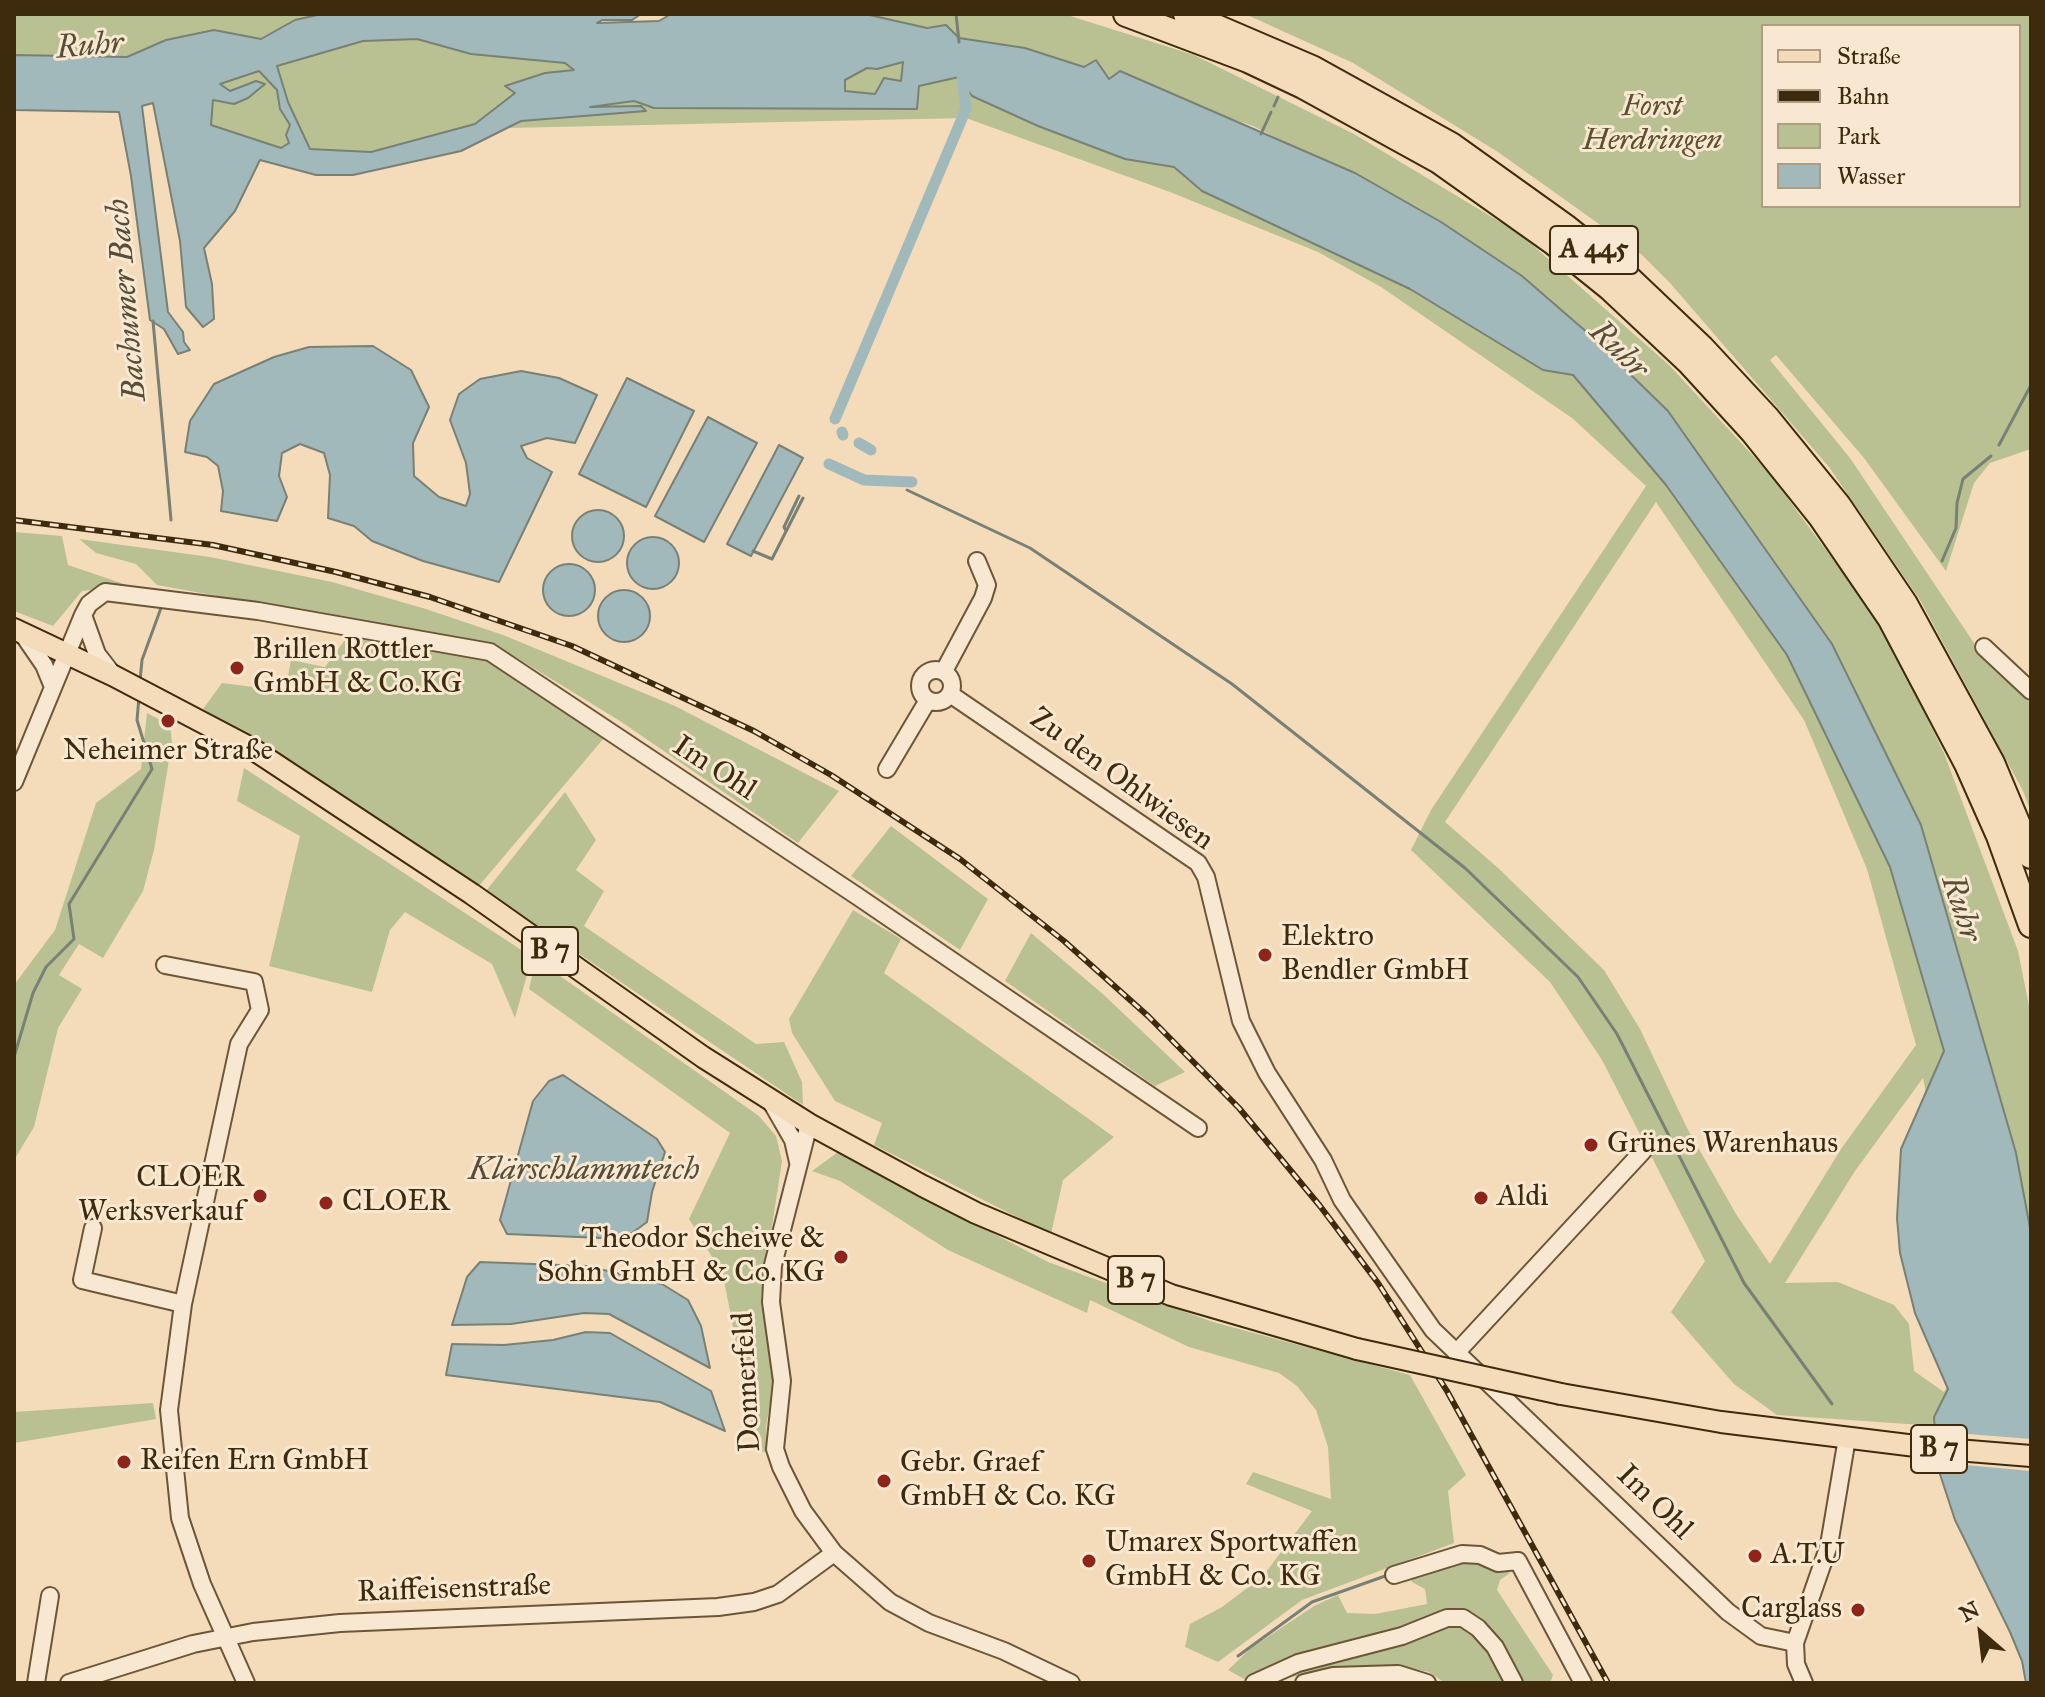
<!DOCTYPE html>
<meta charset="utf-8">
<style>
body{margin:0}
#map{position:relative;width:2045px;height:1697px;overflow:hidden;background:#f4dcba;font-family:"IM FELL Great Primer",serif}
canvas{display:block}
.frame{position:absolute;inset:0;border:16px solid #3e2a0c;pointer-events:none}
.legend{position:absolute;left:1761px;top:24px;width:260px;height:184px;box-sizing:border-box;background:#f8e8d2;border:2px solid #ae9c83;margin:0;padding:10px 14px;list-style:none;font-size:24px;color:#3e2a0c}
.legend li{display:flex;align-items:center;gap:16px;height:40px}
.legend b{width:40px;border:2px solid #ae9c83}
.north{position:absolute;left:1941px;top:1593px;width:80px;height:80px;-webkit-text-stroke:6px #f8e8d2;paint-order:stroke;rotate:332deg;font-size:22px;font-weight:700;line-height:32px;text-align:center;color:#3e2a0c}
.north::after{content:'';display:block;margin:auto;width:28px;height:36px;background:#3e2a0c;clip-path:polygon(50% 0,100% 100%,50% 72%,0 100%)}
</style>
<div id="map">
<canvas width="2045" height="1697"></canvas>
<div class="frame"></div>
<ul class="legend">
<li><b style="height:10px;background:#f4dcba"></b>Straße</li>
<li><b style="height:10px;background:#3e2a0c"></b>Bahn</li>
<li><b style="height:22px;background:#b9c192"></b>Park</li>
<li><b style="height:22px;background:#a1b9bb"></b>Wasser</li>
</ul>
<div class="north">N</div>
</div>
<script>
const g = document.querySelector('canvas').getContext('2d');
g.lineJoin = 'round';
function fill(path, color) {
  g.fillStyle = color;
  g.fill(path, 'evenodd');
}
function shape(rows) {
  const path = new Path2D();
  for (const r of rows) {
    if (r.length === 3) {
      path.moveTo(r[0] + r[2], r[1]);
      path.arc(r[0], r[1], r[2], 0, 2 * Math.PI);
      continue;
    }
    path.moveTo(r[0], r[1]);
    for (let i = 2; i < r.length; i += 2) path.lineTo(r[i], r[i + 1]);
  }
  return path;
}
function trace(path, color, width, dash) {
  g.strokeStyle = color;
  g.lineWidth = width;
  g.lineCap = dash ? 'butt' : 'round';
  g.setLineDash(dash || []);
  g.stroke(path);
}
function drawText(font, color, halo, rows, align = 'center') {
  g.font = font + ' "IM FELL Great Primer",serif';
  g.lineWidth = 6;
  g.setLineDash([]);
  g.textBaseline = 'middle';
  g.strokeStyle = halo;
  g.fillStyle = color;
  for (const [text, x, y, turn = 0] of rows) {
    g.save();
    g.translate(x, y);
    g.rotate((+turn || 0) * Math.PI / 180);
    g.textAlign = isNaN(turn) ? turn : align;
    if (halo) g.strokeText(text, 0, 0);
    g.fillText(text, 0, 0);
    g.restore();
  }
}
fill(shape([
 [14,14,322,14,295,20,261,39,214,30,166,40,127,57,14,55],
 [865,14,1064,14,1194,55,1354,134,1520,234,1669,365,1769,473,1882,626,1944,753,2018,951,2031,1016,2031,1237,2016,1153,1921,825,1832,644,1668,411,1589,334,1522,276,1441,222,1253,126,1188,104,1120,71,1109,79,1025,48,959,38,946,25,927,28],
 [1245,14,2031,14,2031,449,1990,463,1974,483,1946,571,1864,458,1776,355,1770,360,1850,458,1980,652,2031,704,2031,812,2023,791,1920,600,1829,467,1670,283,1641,254,1498,152,1353,63],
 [1763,26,2019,26,2019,206,1763,206],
 [417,39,471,54,565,63,575,70,545,73,506,87,516,92,475,124,371,152,310,149,288,102,276,66,363,41],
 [903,62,902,81,875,94,845,91,844,80,867,68,877,69],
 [259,70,277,90,280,109,291,125,290,143,281,148,211,125,213,99,256,81,230,91,219,85],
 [960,77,1125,159,1174,167,1202,191,1410,289,1543,370,1573,375,1666,485,1820,702,1877,814,1937,1014,2009,1431,1777,1415,1734,1384,1671,1312,1705,1261,1602,1060,1550,982,1411,850,1431,810,1646,486,1572,418,1381,287,1318,252,1170,192,966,118,507,128,521,121,580,108,634,101,654,108,917,109,918,86],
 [1656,502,1804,720,1867,869,1916,1045,1841,1149,1770,1264,1736,1214,1687,1128,1640,1029,1604,970,1497,867,1445,822],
 [1923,1078,1942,1174,1960,1365,1944,1392,1914,1371,1909,1324,1894,1305,1838,1282,1785,1283,1855,1171],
 [14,532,62,536,68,565,127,585,82,591,53,626,14,611],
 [79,539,210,557,332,582,426,609,503,635,675,706,839,791,798,843,620,721,499,647,157,585,136,564,96,553],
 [347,637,488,660,604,738,478,887,203,709,222,683,285,691,291,660,325,667],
 [147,713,170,725,172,742,154,850,143,891,103,958,79,944,59,975,82,989,58,1028,34,1127,14,1160,14,985,55,930,96,803,141,769],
 [244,768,532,957,515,1018,492,964,405,912,390,930,372,992,269,966,300,836,237,801],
 [565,792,596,840,576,870,604,891,584,926,756,1044,784,1042,802,1082,803,1105,486,891],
 [891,826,988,899,960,950,851,876],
 [853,910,901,939,884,973,1114,1137,1063,1180,1051,1234,874,1145,882,1123,835,1101,792,1033,789,1019],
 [1031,933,1104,995,1185,1072,1155,1086,1005,981],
 [536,959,759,1116,776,1136,782,1161,761,1298,775,1377,766,1426,766,1452,760,1452,755,1442,723,1275,689,1219,730,1133,529,989],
 [838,1152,1048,1262,1213,1322,1410,1375,1466,1475,1448,1491,1454,1543,1302,1600,1218,1662,1185,1647,1190,1624,1222,1607,1263,1576,1312,1511,1246,1484,1253,1472,1331,1499,1328,1447,1316,1410,1297,1386,1279,1373,1189,1347,1090,1300,1087,1313,948,1250,840,1181,812,1171],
 [153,1403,156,1419,14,1443,14,1412],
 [1462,1557,1497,1565,1510,1573,1500,1580,1497,1590,1553,1675,1550,1683,1445,1683,1429,1672,1409,1668,1246,1680,1228,1670,1251,1648,1314,1606,1338,1595,1347,1613,1375,1614,1427,1604,1425,1589,1412,1582,1409,1576]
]), '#b9c192');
const water = shape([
 [322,14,641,14,632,20,602,20,597,23,659,21,671,14,865,14,927,28,946,25,959,38,1025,48,1084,67,1096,60,1109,79,1120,71,1355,173,1441,222,1522,276,1589,334,1668,411,1832,644,1921,825,2016,1153,2031,1233,2031,1683,2026,1683,2022,1661,2010,1632,1955,1520,1937,1465,1934,1417,1948,1389,1915,1313,1900,1253,1897,1218,1901,1149,1944,1051,1890,867,1787,655,1666,485,1573,375,1543,370,1410,289,1202,191,1174,167,1125,159,1038,126,972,96,959,77,919,86,917,109,654,108,634,101,590,107,641,106,646,111,521,121,461,151,353,175,316,175,260,160,235,211,204,248,212,284,214,319,203,327,186,307,180,241,153,103,142,106,168,312,183,332,184,342,190,350,178,354,164,329,150,320,131,176,119,112,14,110,14,55,127,57,166,40,214,30,261,39,295,20,322,14],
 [417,39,471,54,565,63,574,70,545,73,505,86,515,93,475,124,371,152,310,149,288,102,277,66,363,41,417,39],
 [903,62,901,81,884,78,875,94,845,91,845,80,867,68,877,69,903,62],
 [259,71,277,90,280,109,290,125,286,135,289,143,281,148,211,125,213,100,234,104,248,98,265,84,256,81,230,91,220,84,259,71],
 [373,346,411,370,429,407,413,443,414,476,439,497,466,506,470,494,466,463,450,420,459,394,480,379,521,371,559,378,597,395,575,443,547,438,521,446,527,458,552,472,499,582,423,561,372,541,354,526,328,518,330,475,324,453,300,444,282,453,279,476,287,497,277,521,221,511,223,491,218,466,207,457,185,452,190,421,214,384,274,357,309,347,373,346],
 [627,378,694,411,646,507,579,474,627,378],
 [708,417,757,443,704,542,655,516,708,417],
 [779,445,803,458,751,556,727,544,779,445],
 [598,536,26],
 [653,563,26],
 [569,590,26],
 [624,616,26],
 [563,1075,657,1139,665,1152,652,1192,647,1222,632,1233,601,1238,507,1234,500,1220,533,1101,549,1081,563,1075],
 [480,1262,587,1266,662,1284,688,1300,701,1326,710,1368,609,1314,584,1313,511,1324,452,1325,467,1277,480,1262],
 [586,1332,610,1333,711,1391,725,1431,660,1402,446,1375,452,1344,504,1345,553,1340,586,1332]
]);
fill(water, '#a1b9bb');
trace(water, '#798075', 2);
fill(shape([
 [1931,1431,2031,1439,2031,1471,1933,1462]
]), '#f4dcba');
trace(shape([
 [956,14,959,42],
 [1274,106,1278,97],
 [1261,134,1271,112],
 [153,321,171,520],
 [1999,445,2031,385],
 [907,490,1030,548,1232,684,1465,868,1578,977,1617,1034,1744,1283,1832,1404],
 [786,531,784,527,799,496],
 [753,551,772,559,803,498],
 [1942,561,1956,528,1957,503,1963,479,1991,456],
 [140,681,142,660,161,608],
 [14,1057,33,993,46,967,74,939,69,904,152,769,137,720,139,697],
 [1452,1565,1461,1563],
 [1238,1656,1312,1602,1388,1575]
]), '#798075', 3);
trace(shape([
 [835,419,966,109,962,75],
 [842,432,843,435],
 [859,443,871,450],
 [829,464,864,480,912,482]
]), '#a1b9bb', 11);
const minor = shape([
 [83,615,97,654,114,676],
 [22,633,44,665,53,687],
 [1984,647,2031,691],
 [936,686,16],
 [944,671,983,598,987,585,977,561],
 [950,694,1198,863,1206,877,1241,1021,1267,1073,1323,1160,1342,1200,1433,1330,1728,1612,1761,1636,1795,1643],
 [887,769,928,700],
 [14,782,83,615,89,604,105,592,258,611,490,652,857,896,1198,1128],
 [165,965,254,982,260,1010,239,1044,183,1304,169,1410,180,1518,202,1584,246,1683],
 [770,1100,793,1140,798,1162],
 [809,1124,773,1265,771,1302,782,1381,775,1449,781,1467,803,1511,834,1553,890,1602,929,1623,1004,1651,1071,1683],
 [93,1228,82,1280,183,1304],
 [1456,1353,1643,1151],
 [1394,1575,1462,1554,1480,1555,1498,1563,1518,1561,1583,1683],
 [36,1683,50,1596],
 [69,1683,193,1644,253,1632,340,1623,718,1607,754,1602,778,1594,834,1553],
 [1254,1683,1298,1663,1402,1636,1447,1618,1463,1618,1478,1628,1495,1647,1514,1683],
 [1304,1683,1333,1676,1398,1674,1427,1683],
 [1804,1683,1796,1664,1795,1643,1829,1545,1847,1438]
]);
const major = shape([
 [14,629,114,676,251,748,472,894,703,1057,809,1124,923,1186,976,1213,1171,1295,1357,1349],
 [1561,1394,1721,1422,1932,1448,2031,1456]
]);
const highway = shape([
 [1126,14,1248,60,1303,86,1439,161,1553,242,1610,288,1689,362,1753,432,1821,517,1890,618,1967,764,1999,836,2031,925],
 [1186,14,1312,68,1451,145,1567,228,1622,272,1702,348,1768,419,1838,505,1905,604,1992,763,2031,856]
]);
trace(minor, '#6c5638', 20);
trace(major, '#3e2a0c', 24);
trace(highway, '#3e2a0c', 28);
trace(minor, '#f8e8d2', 16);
trace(major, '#f4dcba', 20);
trace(highway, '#f4dcba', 24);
const rail = shape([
 [14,520,213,545,336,572,430,597,572,646,754,731,831,775,960,859,1064,941,1148,1016,1239,1108,1320,1206,1378,1283,1447,1391,1608,1683]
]);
trace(rail, '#3e2a0c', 6);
trace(rail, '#f8e8d2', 3, [9]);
const majorBridge = shape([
 [1357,1349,1561,1394]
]);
trace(majorBridge, '#3e2a0c', 24, []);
trace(majorBridge, '#f4dcba', 20);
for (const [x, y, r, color] of [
 [237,668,8,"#8f2418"],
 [168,721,8,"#8f2418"],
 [1265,955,8,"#8f2418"],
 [1591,1145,8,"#8f2418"],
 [260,1196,8,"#8f2418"],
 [1481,1198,8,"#8f2418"],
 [326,1203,8,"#8f2418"],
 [841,1257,8,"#8f2418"],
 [124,1462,8,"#8f2418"],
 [884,1481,8,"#8f2418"],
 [1755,1556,8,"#8f2418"],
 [1089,1561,8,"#8f2418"],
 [1858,1610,8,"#8f2418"]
]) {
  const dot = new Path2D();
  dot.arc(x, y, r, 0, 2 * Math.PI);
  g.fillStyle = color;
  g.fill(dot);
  trace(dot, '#f8e8d2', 3);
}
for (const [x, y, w] of [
 [1594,250,88],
 [550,951,56],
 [1136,1280,56],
 [1939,1449,56]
]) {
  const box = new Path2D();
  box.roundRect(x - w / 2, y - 24, w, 48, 6);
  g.fillStyle = '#f8e8d2';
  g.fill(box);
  trace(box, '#3e2a0c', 2);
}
drawText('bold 28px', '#3e2a0c', null, [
 ["A 445",1594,250],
 ["B 7",550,951],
 ["B 7",1136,1280],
 ["B 7",1939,1449]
]);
drawText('italic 30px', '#5d502e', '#f8e8d2', [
 ["Forst",1652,108],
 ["Herdringen",1652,142]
]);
drawText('30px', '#3e2a0c', '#f8e8d2', [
 ["Brillen Rottler",253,651],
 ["GmbH & Co.KG",253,685],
 ["Neheimer Straße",168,752,"center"],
 ["Elektro",1281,938],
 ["Bendler GmbH",1281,972],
 ["Grünes Warenhaus",1607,1145],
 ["CLOER",244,1179,"right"],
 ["Werksverkauf",244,1213,"right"],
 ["Aldi",1497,1198],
 ["CLOER",342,1203],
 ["Theodor Scheiwe &",825,1240,"right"],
 ["Sohn GmbH & Co. KG",825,1274,"right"],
 ["Reifen Ern GmbH",140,1462],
 ["Gebr. Graef",900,1464],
 ["GmbH & Co. KG",900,1498],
 ["Umarex Sportwaffen",1105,1544],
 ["GmbH & Co. KG",1105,1578],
 ["A.T.U",1771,1556],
 ["Carglass",1842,1610,"right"]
], 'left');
drawText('30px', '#3e2a0c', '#f8e8d2', [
 ["Im Ohl",714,769,33],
 ["Zu den Ohlwiesen",1121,780,36],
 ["Donnerfeld",748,1382,-93],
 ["Im Ohl",1654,1503,44],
 ["Raiffeisenstraße",454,1590,-2]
]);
drawText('italic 32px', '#574e38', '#f8e8d2', [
 ["Ruhr",90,47,-5],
 ["Bachumer Bach",128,300,-95],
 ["Ruhr",1618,351,44],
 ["Ruhr",1960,909,72],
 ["Klärschlammteich",584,1171]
]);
</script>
